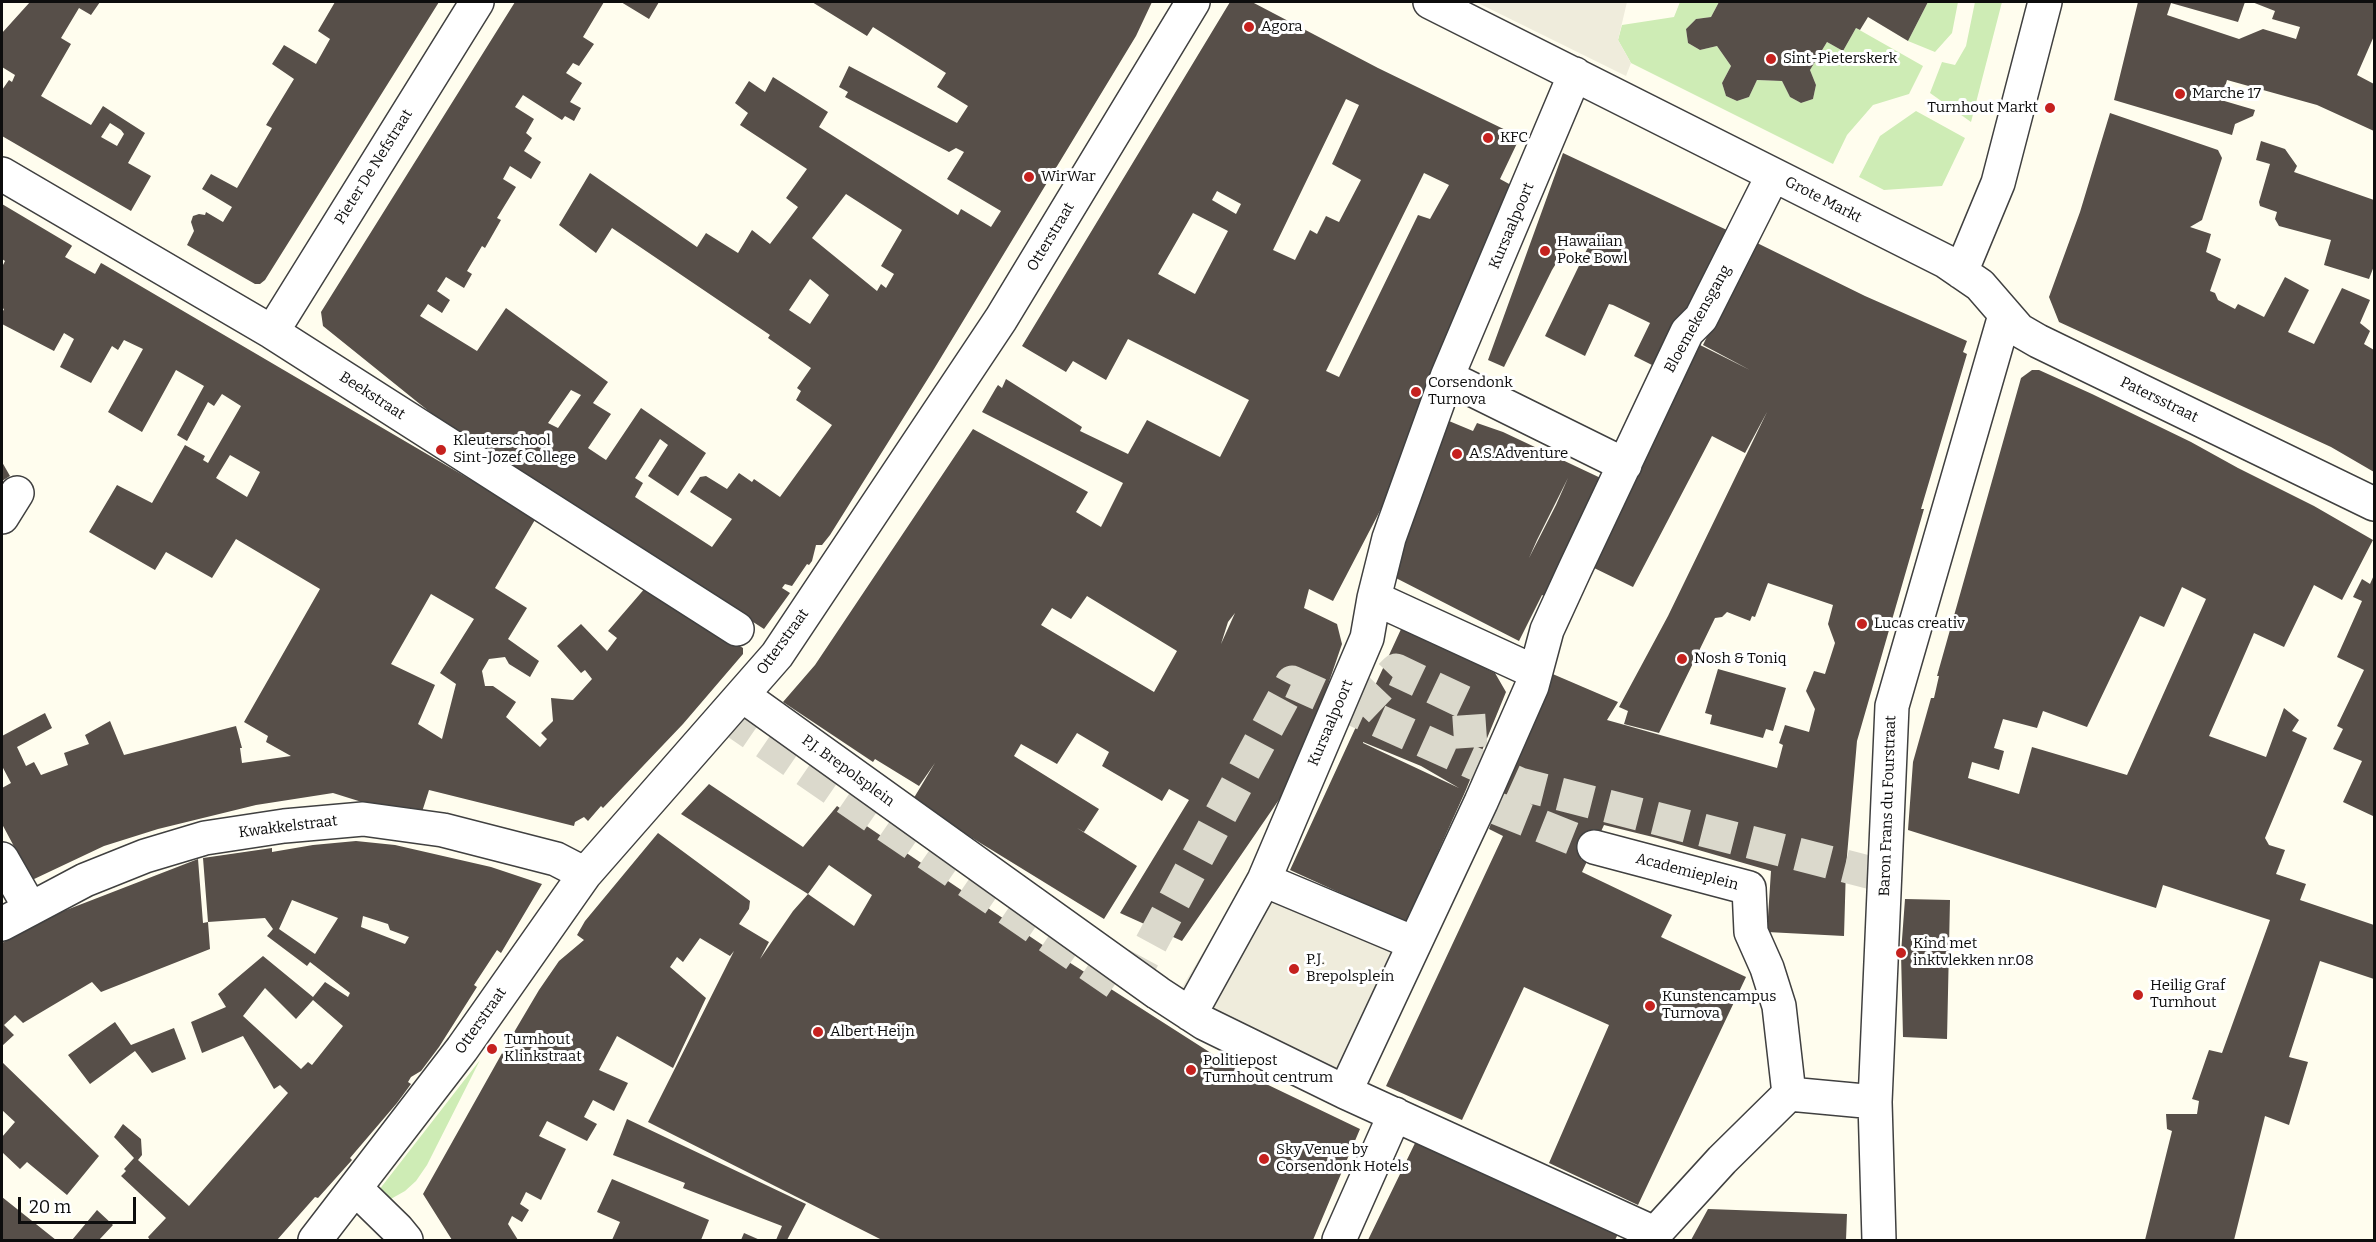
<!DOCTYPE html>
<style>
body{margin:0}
#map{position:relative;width:2376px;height:1242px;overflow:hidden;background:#fffdee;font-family:Bitter,serif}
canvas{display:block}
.frame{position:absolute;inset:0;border:3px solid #0d0d0d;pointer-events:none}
.scale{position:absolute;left:18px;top:1197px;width:118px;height:27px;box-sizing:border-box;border:3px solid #0d0d0d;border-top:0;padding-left:8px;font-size:18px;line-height:21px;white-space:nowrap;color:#0d0d0d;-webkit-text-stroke:4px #fff;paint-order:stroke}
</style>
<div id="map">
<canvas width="2376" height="1242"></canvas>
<div class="frame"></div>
<div class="scale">20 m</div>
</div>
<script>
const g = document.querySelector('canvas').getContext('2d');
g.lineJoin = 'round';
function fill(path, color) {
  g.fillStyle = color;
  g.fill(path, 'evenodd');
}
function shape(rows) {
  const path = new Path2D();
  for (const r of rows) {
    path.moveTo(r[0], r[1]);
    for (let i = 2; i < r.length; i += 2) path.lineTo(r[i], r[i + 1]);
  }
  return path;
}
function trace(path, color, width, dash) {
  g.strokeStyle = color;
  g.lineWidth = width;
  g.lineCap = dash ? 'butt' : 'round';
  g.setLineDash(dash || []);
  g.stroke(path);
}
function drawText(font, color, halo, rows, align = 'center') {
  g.font = font + ' Bitter,serif';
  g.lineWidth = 6;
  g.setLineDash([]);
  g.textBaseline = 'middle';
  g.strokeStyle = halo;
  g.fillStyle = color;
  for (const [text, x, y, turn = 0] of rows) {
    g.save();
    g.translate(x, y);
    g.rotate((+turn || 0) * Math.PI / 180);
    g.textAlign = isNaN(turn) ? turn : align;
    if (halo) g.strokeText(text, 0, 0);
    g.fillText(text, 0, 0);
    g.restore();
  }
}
fill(shape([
 [1680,2,1719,2,1711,17,1696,19,1686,29,1688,43,1700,50,1717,46,1731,66,1722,83,1726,96,1737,101,1749,97,1757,80,1782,81,1790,97,1801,103,1813,99,1816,85,1810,70,1827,42,1843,51,1856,28,1923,66,1909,94,1873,105,1847,135,1833,164,1631,63,1618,40,1622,25,1674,17],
 [1928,2,1958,2,1952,33,1935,52,1908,41],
 [1975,2,2002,2,1971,122,1930,93,1942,62,1955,65,1966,46],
 [1916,111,1965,138,1942,186,1884,190,1859,177,1880,136],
 [480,1060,427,1165,416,1181,405,1191,389,1200,379,1190]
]), '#ceecb5');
fill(shape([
 [1476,2,1627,2,1618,40,1631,63,1626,76],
 [1251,872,1406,944,1340,1084,1178,994]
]), '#efecdc');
fill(shape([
 [30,2,100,2,91,15,79,8,61,38,71,44,41,96,91,125,103,106,145,133,128,163,151,176,131,211,2,136,2,90,9,80,12,82,15,75,2,67,2,33],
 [110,123,121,130,124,134,117,146,101,137],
 [335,2,439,2,265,280,260,284,255,284,187,245,194,231,191,222,193,216,199,214,205,215,206,212,223,222,232,207,202,189,211,174,237,188,272,128,266,125,294,79,272,64,284,45,316,64,330,39,318,31],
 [515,2,604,2,583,37,594,44,579,66,573,63,566,73,582,83,570,102,581,108,574,121,565,116,562,120,523,95,515,107,534,119,526,133,532,138,524,151,541,162,531,179,510,166,503,179,516,187,497,218,501,220,485,248,482,246,467,271,472,274,464,288,446,277,437,291,450,300,442,313,428,304,420,316,477,351,506,308,608,382,593,403,611,414,588,448,606,460,641,408,706,453,678,496,648,476,668,445,660,439,635,478,643,483,635,497,712,547,732,519,690,492,700,477,706,476,727,489,739,473,752,482,754,479,780,497,832,425,796,400,801,391,797,388,811,368,768,338,770,335,612,228,596,253,559,225,590,173,697,247,706,233,738,253,752,230,770,244,798,207,786,198,807,169,740,125,748,113,735,103,749,81,765,92,773,77,828,112,819,127,958,215,961,209,991,227,1001,211,947,179,964,152,956,148,949,152,845,97,848,92,839,87,849,66,957,123,968,106,937,87,946,73,873,27,867,36,812,2,1152,2,1136,36,934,369,830,535,822,545,816,545,812,561,809,565,807,564,792,586,785,584,782,588,790,593,764,629,436,417,323,326,321,312],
 [846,194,902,230,881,266,894,274,886,288,881,284,877,291,812,238],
 [810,279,829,295,810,324,789,310],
 [571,390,581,395,558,428,548,423],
 [621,2,659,2,649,19],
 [1230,2,1252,2,1378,68,1520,137,1500,179,1511,185,1446,336,1431,377,1407,459,1333,601,1309,589,1304,608,1337,624,1342,644,1298,772,1182,941,1120,913,1189,800,1169,789,1162,801,1102,766,1109,752,1077,733,1057,764,1021,744,1014,756,1099,809,1084,832,1077,828,1137,866,1104,919,912,801,935,763,919,786,875,759,873,762,783,702,815,665,973,429,1088,492,1076,512,1101,527,1123,483,982,412,996,388,998,385,1002,388,1006,379,1082,427,1080,431,1128,454,1147,420,1220,457,1249,400,1128,339,1106,380,1073,361,1066,372,1022,346],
 [1346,99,1359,105,1332,164,1361,180,1339,222,1326,216,1317,234,1310,230,1295,260,1273,250],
 [1424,173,1449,185,1430,219,1418,215,1339,377,1326,371],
 [1217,191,1241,204,1236,214,1212,200],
 [1193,213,1228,231,1195,294,1158,274],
 [1087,596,1177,651,1154,692,1041,625,1052,608,1071,619],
 [1235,613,1221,644,1228,622],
 [1719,2,1928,2,1908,41,1868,17,1860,30,1856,28,1843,51,1827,42,1810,70,1816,85,1813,99,1801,103,1790,97,1782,81,1757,80,1749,97,1737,101,1726,96,1722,83,1731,66,1717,46,1700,50,1688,43,1686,29,1696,19,1711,17],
 [2138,2,2245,2,2238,22,2171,3,2167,15,2239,39,2263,29,2296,39,2300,27,2272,19,2275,11,2252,2,2374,2,2374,36,2357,75,2374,84,2374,131,2317,105,2227,80,2221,100,2255,110,2253,116,2235,124,2232,135,2114,100],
 [2110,113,2218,150,2222,158,2202,220,2190,227,2211,234,2206,252,2221,259,2210,291,2215,293,2218,300,2235,309,2238,304,2264,317,2285,277,2309,290,2288,332,2314,344,2342,288,2370,300,2360,323,2370,331,2364,344,2374,350,2374,472,2331,447,2059,322,2049,297,2080,212],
 [2261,141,2285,149,2297,166,2294,172,2374,200,2374,266,2369,279,2324,265,2331,240,2279,226,2275,219,2277,212,2260,206,2259,202,2270,164,2256,160],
 [1563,153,1729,231,1660,369,1634,356,1650,323,1613,305,1609,304,1585,356,1545,336,1590,243,1573,236,1552,270,1504,367,1488,360],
 [2,204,71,245,72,246,65,257,95,274,101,263,103,264,536,518,495,588,527,608,508,639,539,661,530,677,509,664,505,657,489,659,482,671,485,686,493,686,516,702,506,717,540,747,547,739,541,733,553,721,551,698,573,700,592,679,585,670,581,673,557,646,581,624,607,651,617,638,608,631,646,587,743,648,743,654,683,724,603,808,601,806,588,821,584,817,575,822,574,826,429,790,421,815,381,808,333,793,256,805,158,829,104,846,32,880,2,824,2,788,11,783,2,766,2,736,45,713,52,728,17,747,26,766,34,762,41,775,68,765,64,753,89,744,85,735,110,721,124,755,236,726,242,748,240,748,242,763,291,756,266,742,268,736,244,722,320,589,236,539,212,578,166,552,155,570,89,532,117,485,152,503,185,445,205,456,203,460,208,463,241,406,222,394,214,406,208,402,187,441,177,435,204,386,176,370,142,432,108,412,143,349,124,340,118,350,112,346,91,383,60,367,74,339,64,333,54,351,2,324,2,313,4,309,2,308,2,267,5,261,2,259],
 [230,455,260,472,247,497,216,478],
 [431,594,474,619,440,673,456,684,442,739,418,724,435,685,391,664],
 [1753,241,1865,296,1967,341,1963,352,1967,354,1921,509,1924,509,1857,741,1846,867,1844,936,1767,932,1771,871,1657,838,1604,825,1582,872,1672,915,1661,937,1746,977,1638,1205,1549,1163,1609,1025,1524,987,1462,1120,1386,1086,1503,836,1489,829,1513,759,1548,672,1618,702,1607,720,1777,768,1783,745,1779,743,1785,725,1809,732,1815,709,1806,691,1814,671,1825,674,1835,643,1828,624,1833,605,1768,583,1755,617,1752,616,1750,621,1727,612,1722,617,1715,618,1659,733,1624,724,1628,711,1619,707,1668,616,1767,412,1745,453,1712,436,1633,587,1588,565,1696,343,1750,370,1703,345],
 [2032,370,2039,370,2092,394,2191,442,2238,468,2314,506,2373,540,2342,600,2314,585,2284,647,2254,633,2209,736,2266,757,2284,708,2299,720,2292,731,2307,738,2265,838,2269,845,2285,850,2276,874,2306,884,2300,900,2374,925,2374,979,2320,961,2289,1057,2308,1062,2289,1125,2265,1116,2234,1240,2145,1240,2172,1131,2167,1129,2166,1114,2197,1114,2199,1101,2192,1099,2209,1050,2222,1053,2270,920,2163,885,2156,908,1908,830,1913,762,1931,698,1934,698,1939,676,1937,676,2021,378],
 [2182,587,2206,599,2127,775,2032,747,2019,794,1968,778,1972,762,1999,770,2004,751,1994,748,2003,719,2037,728,2043,711,2087,727,2140,616,2164,627],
 [1449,421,1473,431,1477,423,1503,432,1607,481,1551,599,1542,595,1519,641,1392,576],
 [1568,478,1556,505,1529,558,1537,540],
 [2,462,10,476,2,481],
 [2374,575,2374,813,2373,816,2343,802,2362,761,2333,749,2343,729,2337,726,2364,670,2337,657,2362,601,2353,597,2362,579,2370,584],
 [1402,627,1495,673,1506,692,1465,792,1406,923,1290,870],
 [1363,742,1421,766,1459,788,1363,743],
 [1718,669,1786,688,1773,731,1766,729,1763,738,1710,724,1712,715,1705,713],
 [709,784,803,847,837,806,1050,950,1239,1071,1360,1129,1313,1240,882,1240,648,1122,734,951,730,956,700,938,683,962,677,957,670,967,706,998,673,1068,617,1036,599,1070,628,1083,614,1111,593,1100,584,1117,597,1124,587,1141,547,1121,539,1136,566,1149,541,1200,526,1192,520,1204,529,1210,522,1222,512,1216,508,1224,518,1240,452,1240,423,1194,510,1039,539,990,559,961,584,940,577,935,585,921,658,833,750,901,749,909,739,924,769,942,760,959,793,911,808,894,854,926,872,895,829,865,808,894,681,814],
 [356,841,395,845,491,867,542,884,501,953,497,950,474,985,477,987,439,1047,421,1071,411,1077,408,1082,411,1084,397,1103,350,1158,352,1160,318,1198,315,1197,277,1240,150,1240,148,1237,166,1218,121,1176,126,1171,124,1169,134,1158,114,1137,123,1124,141,1139,142,1155,138,1160,189,1206,288,1093,280,1085,274,1089,243,1036,202,1053,191,1022,226,1007,218,994,263,956,313,997,325,982,348,997,350,993,310,962,307,966,267,936,273,929,265,918,208,922,210,949,101,992,92,982,23,1023,15,1015,4,1025,14,1035,2,1046,2,943,43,919,198,859,203,923,208,922,203,858,272,848,272,852,313,845],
 [292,900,338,918,315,954,279,929],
 [363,916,388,924,390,930,409,937,405,944,361,927],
 [265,988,296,1019,313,1000,343,1026,312,1065,308,1062,301,1069,243,1016],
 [1905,899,1950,900,1947,1039,1903,1037,1901,953],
 [115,1022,131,1045,174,1028,186,1059,152,1073,135,1051,90,1084,68,1055],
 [2,1062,99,1156,67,1195,27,1162,20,1169,2,1152,2,1137,15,1122,2,1110],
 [627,1119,806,1204,787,1240,776,1240,782,1226,683,1188,685,1183,613,1155],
 [1417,1139,1620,1230,1615,1240,1368,1240],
 [612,1179,709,1220,701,1240,612,1240,620,1222,597,1212],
 [2,1197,56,1240,2,1240],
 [1708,1209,1847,1214,1846,1240,1691,1240],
 [97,1210,113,1225,99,1240,72,1240],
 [744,1233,760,1240,741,1240]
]), '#574f49');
trace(shape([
 [1357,711,1396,670,1468,704,1472,762],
 [725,715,1126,990,1292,682,1520,784,1884,876],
 [1496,808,1594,847]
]), '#dbd9cc', 33, [33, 16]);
const minor = shape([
 [1430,2,1945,261,1980,285,2019,330,2038,341,2374,504],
 [2,174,272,332,737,629],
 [1961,272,1998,183,2045,2],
 [272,332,477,2],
 [1447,377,1625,465],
 [2,517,17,493],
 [1374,598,1535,672],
 [742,695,1158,993,1204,1023,1345,1092,1654,1233],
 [1594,847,1749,888,1751,932,1767,968,1779,1006,1789,1094],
 [2,859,30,908],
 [1264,880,1414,943],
 [2,924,85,880,145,856,205,838,284,826,363,819,443,830,556,859,585,874],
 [1190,1014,1264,880,1367,638,1374,598,1389,538,1447,377,1575,74],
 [1345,1092,1481,802,1532,686,1547,630,1575,569,1687,332,1701,318,1773,175],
 [356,1189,397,1229,406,1240],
 [315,1240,462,1049,585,874,777,655,1001,319,1193,2],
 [1339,1240,1395,1114],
 [1649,1240,1722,1160,1789,1094,1875,1102],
 [1879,1240,1875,1102,1892,706,2005,315]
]);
trace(minor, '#404040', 36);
trace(minor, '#fff', 33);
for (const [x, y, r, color] of [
 [1249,27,6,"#c5211e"],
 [1771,59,6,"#c5211e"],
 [2180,94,6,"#c5211e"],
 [2050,108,6,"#c5211e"],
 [1488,138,6,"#c5211e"],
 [1029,177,6,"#c5211e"],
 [1545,251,6,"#c5211e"],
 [1416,392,6,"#c5211e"],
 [441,450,6,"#c5211e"],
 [1457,454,6,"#c5211e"],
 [1862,624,6,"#c5211e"],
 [1682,659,6,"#c5211e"],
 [1901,953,6,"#c5211e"],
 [1294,969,6,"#c5211e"],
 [2138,995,6,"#c5211e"],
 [1650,1006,6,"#c5211e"],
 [818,1032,6,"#c5211e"],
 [492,1049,6,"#c5211e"],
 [1191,1070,6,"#c5211e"],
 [1264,1159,6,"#c5211e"]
]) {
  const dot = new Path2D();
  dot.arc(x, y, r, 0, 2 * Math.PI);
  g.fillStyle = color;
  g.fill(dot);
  trace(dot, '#fff', 2);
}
drawText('15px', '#0d0d0d', '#fff', [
 ["Agora",1261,27],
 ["Sint-Pieterskerk",1783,59],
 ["Marche 17",2192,94],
 ["Turnhout Markt",2038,108,"right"],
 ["KFC",1500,138],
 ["WirWar",1041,177],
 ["Hawaiian",1557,242],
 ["Poke Bowl",1557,259],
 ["Corsendonk",1428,383],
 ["Turnova",1428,400],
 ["Kleuterschool",453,441],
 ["Sint-Jozef College",453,458],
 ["A.S.Adventure",1469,454],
 ["Lucas creativ",1874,624],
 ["Nosh & Toniq",1694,659],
 ["Kind met",1913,944],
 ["inktvlekken nr.08",1913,961],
 ["P.J.",1306,960],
 ["Brepolsplein",1306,977],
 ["Heilig Graf",2150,986],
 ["Turnhout",2150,1003],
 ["Kunstencampus",1662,997],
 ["Turnova",1662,1014],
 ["Albert Heijn",830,1032],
 ["Turnhout",504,1040],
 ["Klinkstraat",504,1057],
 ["Politiepost",1203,1061],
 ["Turnhout centrum",1203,1078],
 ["Sky Venue by",1276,1150],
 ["Corsendonk Hotels",1276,1167]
], 'left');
drawText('15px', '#0d0d0d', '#fff', [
 ["Pieter De Nefstraat",374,167,-58],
 ["Grote Markt",1823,200,27],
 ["Kursaalpoort",1512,226,-67],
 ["Otterstraat",1051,237,-59],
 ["Bloemekensgang",1698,319,-61],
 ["Beekstraat",372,396,33],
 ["Patersstraat",2159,400,26],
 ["Otterstraat",783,642,-54],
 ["Kursaalpoort",1331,723,-67],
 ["P.J. Brepolsplein",848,771,36],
 ["Baron Frans du Fourstraat",1888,806,-88],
 ["Kwakkelstraat",288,827,-7],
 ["Academieplein",1687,872,15],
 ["Otterstraat",481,1021,-55]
]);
</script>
